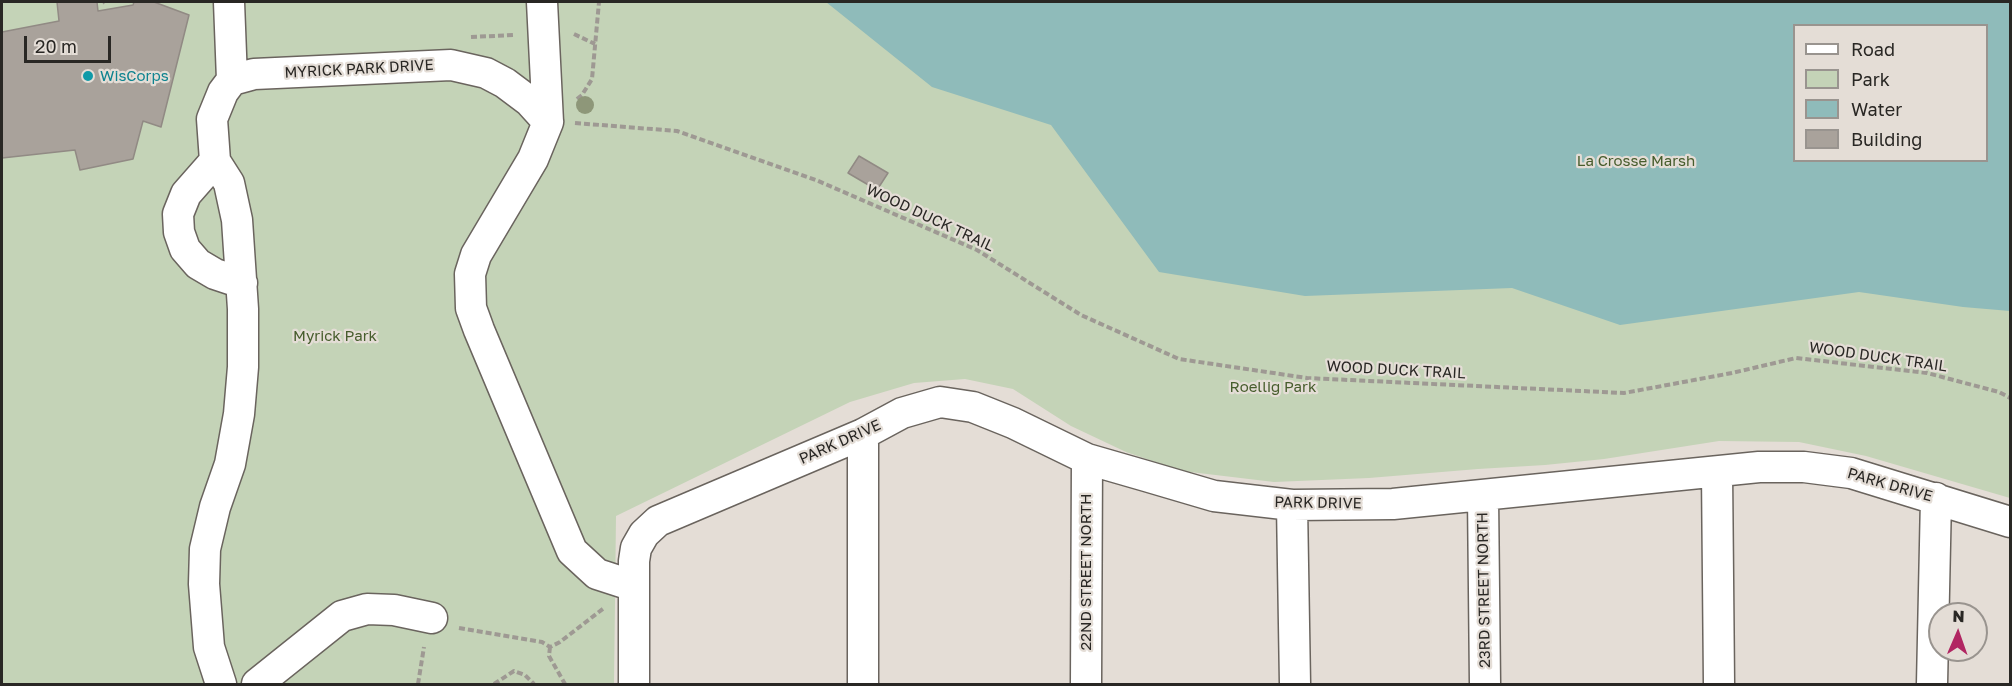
<!DOCTYPE html>
<style>
body{margin:0}
#map{position:relative;width:2012px;height:686px;overflow:hidden;background:#e4ddd6;font-family:"Golos Text",sans-serif}
canvas{display:block}
.frame{position:absolute;inset:0;border:3px solid #292724;pointer-events:none}
.legend{position:absolute;left:1793px;top:24px;width:195px;height:138px;box-sizing:border-box;background:#e4ddd6;border:2px solid #99948f;margin:0;padding:8px 10px;list-style:none;font-size:18px;color:#292724}
.legend li{display:flex;align-items:center;gap:12px;height:30px}
.legend b{width:30px;border:2px solid #99948f}
.north{position:absolute;left:1928px;top:602px;width:60px;height:60px;box-sizing:border-box;background:#e4ddd6;border:2px solid #99948f;border-radius:50%;rotate:2deg;font-size:16px;font-weight:700;line-height:24px;text-align:center;color:#292724}
.north::after{content:'';display:block;margin:auto;width:21px;height:27px;background:#b12662;clip-path:polygon(50% 0,100% 100%,50% 72%,0 100%)}
.scale{position:absolute;left:24px;top:36px;width:87px;height:27px;box-sizing:border-box;border:3px solid #292724;border-top:0;padding-left:8px;font-size:18px;line-height:21px;white-space:nowrap;color:#292724;-webkit-text-stroke:4px #e4ddd6;paint-order:stroke}
</style>
<div id="map">
<canvas width="2012" height="686"></canvas>
<div class="frame"></div>
<ul class="legend">
<li><b style="height:8px;background:#fff"></b>Road</li>
<li><b style="height:16px;background:#c4d3b7"></b>Park</li>
<li><b style="height:16px;background:#8fbbba"></b>Water</li>
<li><b style="height:16px;background:#a9a29b"></b>Building</li>
</ul>
<div class="north">N</div>
<div class="scale">20 m</div>
</div>
<script>
const g = document.querySelector('canvas').getContext('2d');
g.lineJoin = 'round';
function fill(path, color) {
  g.fillStyle = color;
  g.fill(path, 'evenodd');
}
function shape(rows) {
  const path = new Path2D();
  for (const r of rows) {
    path.moveTo(r[0], r[1]);
    for (let i = 2; i < r.length; i += 2) path.lineTo(r[i], r[i + 1]);
  }
  return path;
}
function trace(path, color, width, dash) {
  g.strokeStyle = color;
  g.lineWidth = width;
  g.lineCap = dash ? 'butt' : 'round';
  g.setLineDash(dash || []);
  g.stroke(path);
}
function drawText(font, color, halo, rows, align = 'center') {
  g.font = font + ' "Golos Text",sans-serif';
  g.lineWidth = 4.5;
  g.setLineDash([]);
  g.textBaseline = 'middle';
  g.strokeStyle = halo;
  g.fillStyle = color;
  for (const [text, x, y, turn = 0] of rows) {
    g.save();
    g.translate(x, y);
    g.rotate((+turn || 0) * Math.PI / 180);
    g.textAlign = isNaN(turn) ? turn : align;
    if (halo) g.strokeText(text, 0, 0);
    g.fillText(text, 0, 0);
    g.restore();
  }
}
fill(shape([
 [2,2,2010,2,2010,498,1866,456,1799,442,1719,441,1604,459,1545,465,1478,469,1369,478,1274,482,1182,471,1126,452,1071,426,1013,389,965,379,914,383,850,402,616,516,614,684,2,684],
 [1794,26,1986,26,1986,160,1794,160]
]), '#c4d3b7');
fill(shape([
 [826,2,2010,2,2010,311,1963,307,1859,292,1620,325,1512,288,1305,296,1159,272,1051,125,932,87],
 [1794,26,1986,26,1986,160,1794,160]
]), '#8fbbba');
const building = shape([
 [57,2,97,2,98,11,133,5,134,2,154,2,189,15,161,127,143,121,133,159,80,170,75,150,2,158,2,32,59,21,57,2],
 [859,156,888,173,877,190,848,173,859,156]
]);
fill(building, '#a9a29b');
trace(building, '#918a84', 1.5);
const minor = shape([
 [229,2,232,80],
 [542,2,548,122],
 [215,161,186,194,178,214,179,232,185,249,198,264,215,274,242,283],
 [1717,472,1719,684],
 [1483,496,1485,684],
 [1292,505,1295,684],
 [221,684,209,647,204,584,205,549,215,507,230,464,239,414,243,367,243,309,237,220,229,183,215,161,212,119,223,92,232,80,254,74,451,65,486,73,505,83,529,101,548,122,533,159,476,255,470,274,471,308,479,330,572,551,597,574,634,586],
 [257,684,342,616,367,609,394,610,432,618],
 [634,684,634,561,636,548,644,534,658,521,863,434,902,413,940,402,973,407,1013,423,1087,459,1146,476,1214,496,1292,505,1393,504,1759,467,1804,467,1851,473,2010,522],
 [863,684,863,434],
 [1086,684,1087,459],
 [1932,684,1936,498]
]);
trace(minor, '#6a645e', 33);
trace(shape([
 [104,2,105,3],
 [574,34,595,44],
 [471,37,514,35],
 [577,99,582,95,592,79,599,2],
 [575,123,677,131,816,180,977,250,1081,315,1179,359,1307,378,1624,393,1732,373,1796,358,1927,373,1999,392,2010,398],
 [459,628,542,642,550,647,560,642,604,608],
 [550,647,549,656,565,684],
 [418,684,424,647],
 [494,684,514,671,525,675,534,684]
]), '#9e9993', 4, [6, 3]);
trace(minor, '#fff', 30);
g.fillStyle = '#8e9779';
for (const [x, y] of [
 [585,105]
]) {
  g.beginPath();
  g.arc(x, y, 9, 0, 2 * Math.PI);
  g.fill();
}
for (const [x, y, r, color] of [
 [88,76,6,"#0f9aa8"]
]) {
  const dot = new Path2D();
  dot.arc(x, y, r, 0, 2 * Math.PI);
  g.fillStyle = color;
  g.fill(dot);
  trace(dot, '#e4ddd6', 2);
}
drawText('15px', '#292724', '#e4ddd6', [
 ["MYRICK PARK DRIVE",359,69,-3],
 ["WOOD DUCK TRAIL",930,218,25],
 ["WOOD DUCK TRAIL",1878,357,8],
 ["WOOD DUCK TRAIL",1396,370,3],
 ["PARK DRIVE",840,442,-24],
 ["PARK DRIVE",1890,485,16],
 ["PARK DRIVE",1318,503,1],
 ["22ND STREET NORTH",1086,572,-90],
 ["23RD STREET NORTH",1484,590,-91]
]);
drawText('15px', '#0d838f', '#e4ddd6', [
 ["WisCorps",100,76]
], 'left');
drawText('15px', '#475d2d', '#e4ddd6', [
 ["La Crosse Marsh",1636,161],
 ["Myrick Park",335,336],
 ["Roellig Park",1273,387]
]);
</script>
